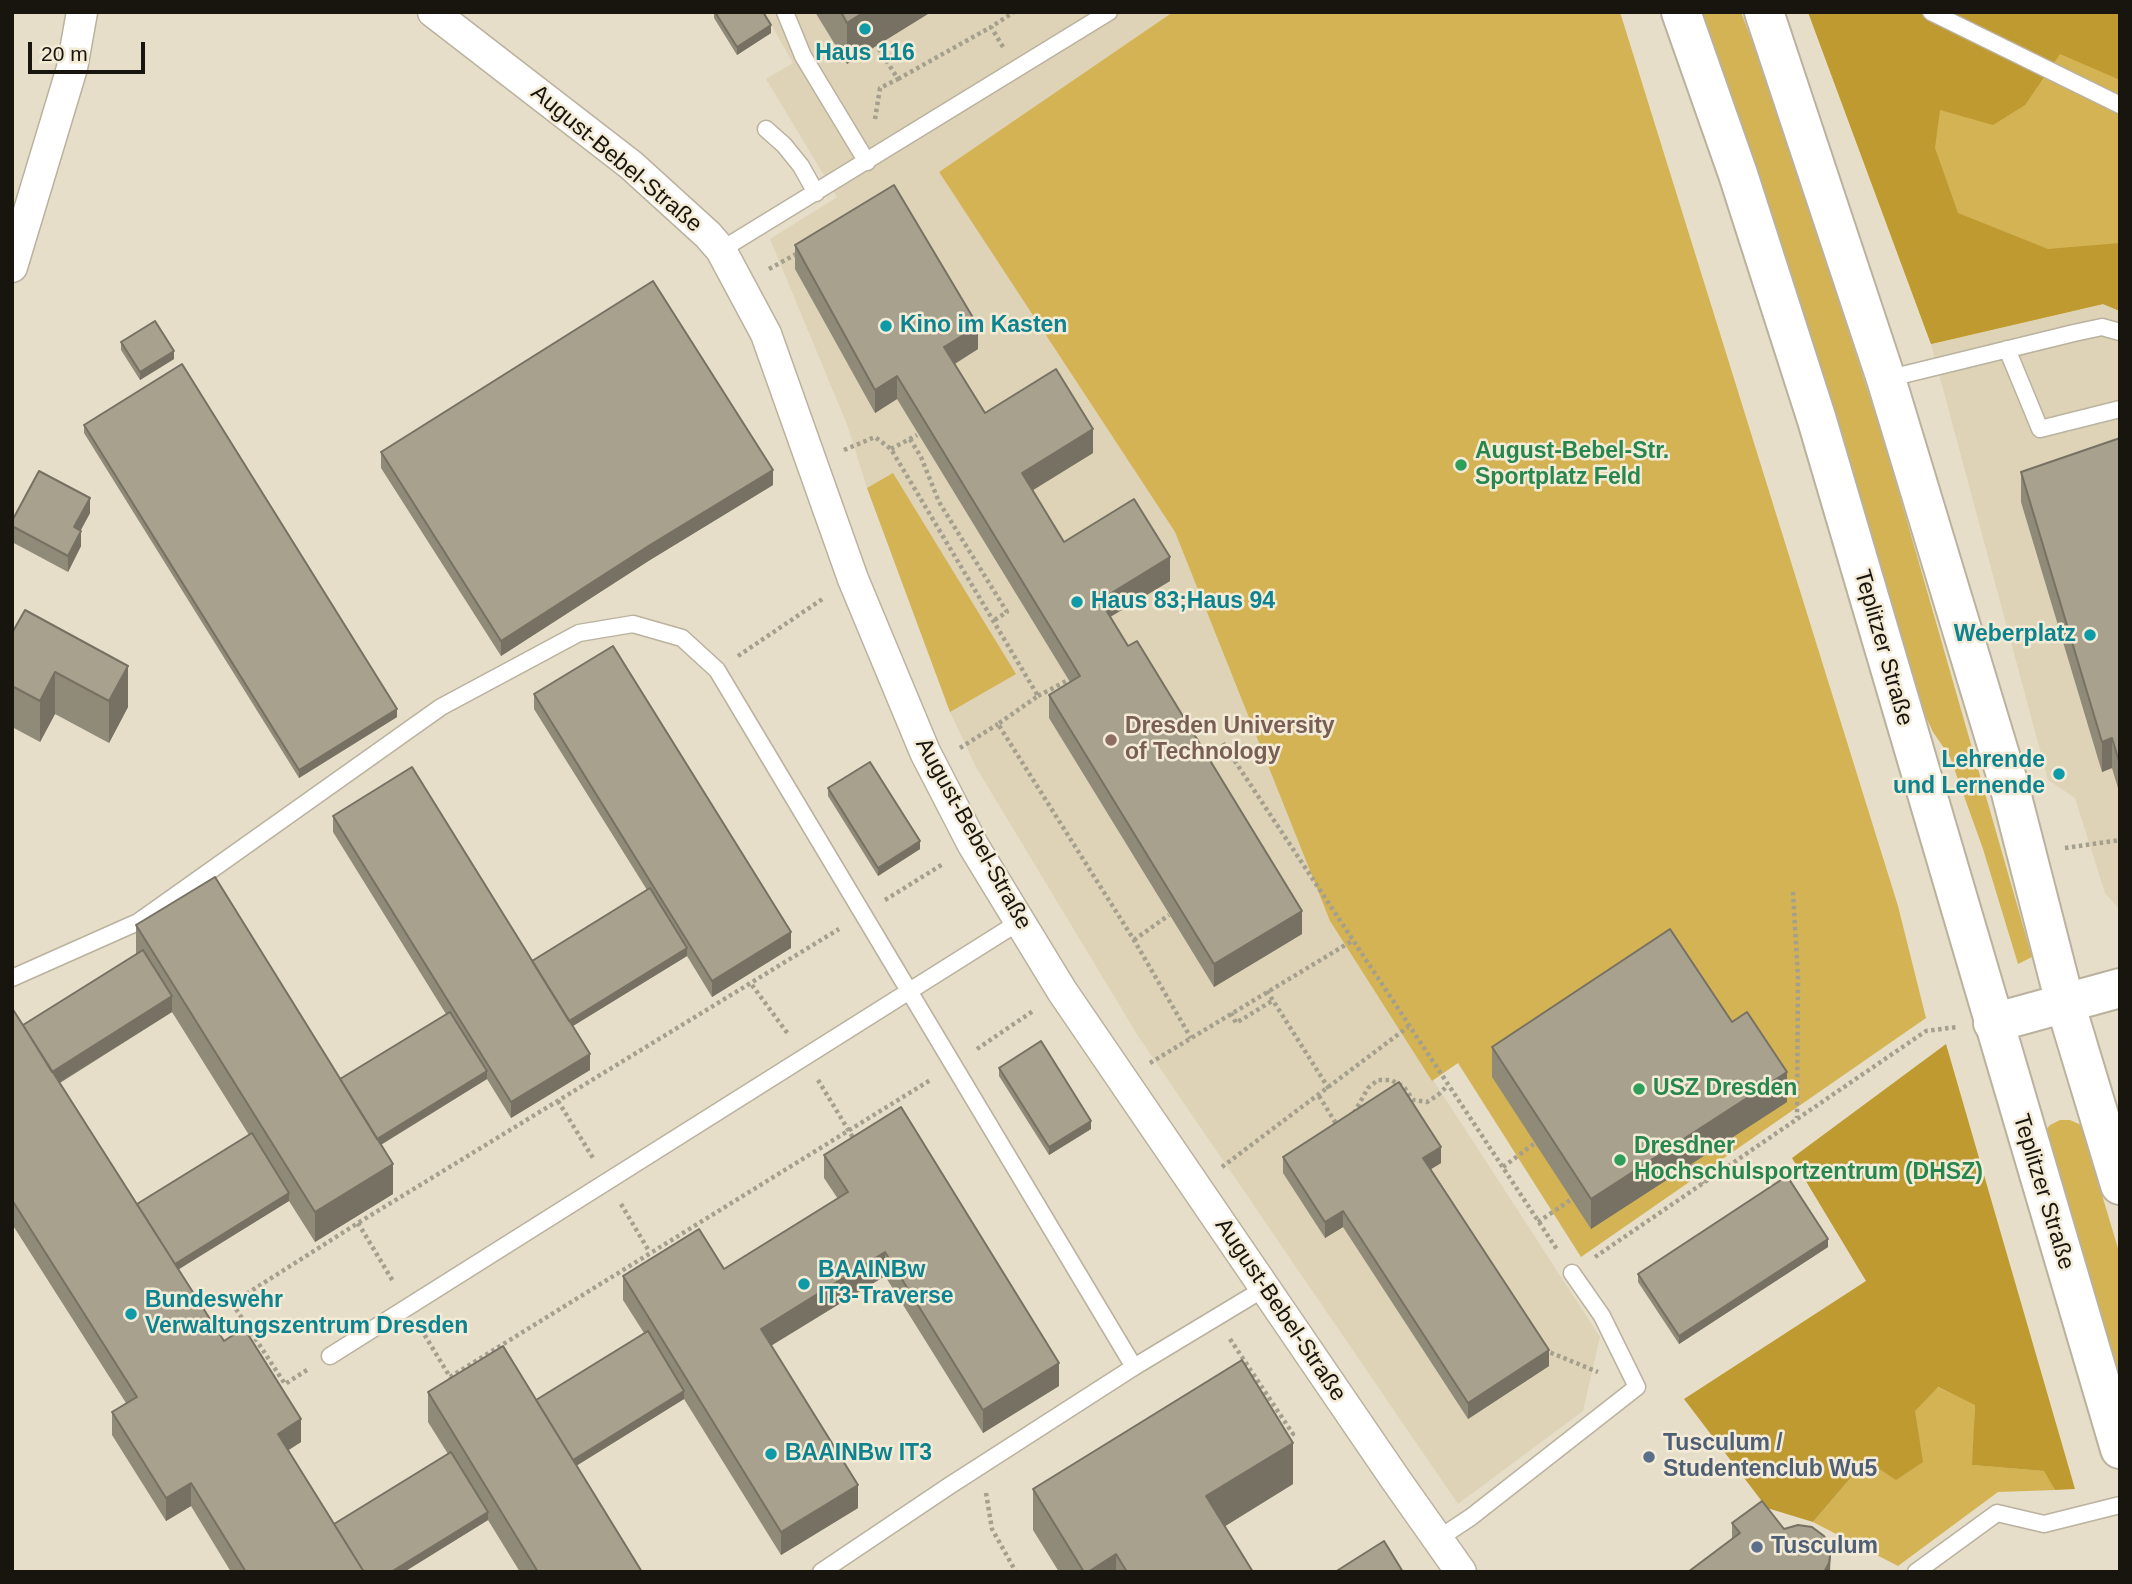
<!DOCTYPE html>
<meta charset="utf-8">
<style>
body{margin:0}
#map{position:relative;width:2132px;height:1584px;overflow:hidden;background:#e6dec9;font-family:Helvetica,sans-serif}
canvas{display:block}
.frame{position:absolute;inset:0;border:14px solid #18150e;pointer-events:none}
.scale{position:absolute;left:28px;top:42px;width:117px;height:32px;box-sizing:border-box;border:4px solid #18150e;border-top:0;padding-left:9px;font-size:21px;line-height:24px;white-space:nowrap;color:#18150e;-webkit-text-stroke:5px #f3ebd6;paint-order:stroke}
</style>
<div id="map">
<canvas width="2132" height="1584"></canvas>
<div class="frame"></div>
<div class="scale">20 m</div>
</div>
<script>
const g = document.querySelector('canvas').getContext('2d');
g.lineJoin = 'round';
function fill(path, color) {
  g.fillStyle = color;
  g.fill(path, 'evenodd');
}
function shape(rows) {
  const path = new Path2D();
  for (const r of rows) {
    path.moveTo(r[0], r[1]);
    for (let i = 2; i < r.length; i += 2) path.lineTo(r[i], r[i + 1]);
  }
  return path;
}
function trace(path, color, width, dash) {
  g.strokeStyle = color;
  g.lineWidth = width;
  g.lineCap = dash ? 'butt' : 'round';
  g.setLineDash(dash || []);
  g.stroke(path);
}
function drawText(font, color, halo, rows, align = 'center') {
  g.font = font + ' Helvetica,sans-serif';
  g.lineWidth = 5;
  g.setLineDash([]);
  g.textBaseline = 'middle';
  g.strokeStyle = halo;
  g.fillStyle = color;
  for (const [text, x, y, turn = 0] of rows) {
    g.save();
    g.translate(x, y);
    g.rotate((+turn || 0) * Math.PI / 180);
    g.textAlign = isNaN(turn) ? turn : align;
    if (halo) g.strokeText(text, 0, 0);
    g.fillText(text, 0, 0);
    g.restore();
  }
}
fill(shape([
 [764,12,1173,12,939,172,1175,532,1330,921,1600,1337,1583,1411,1458,1504,1138,1036,976,767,950,712,867,488,848,427,770,239,837,197,766,79,793,63],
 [2104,304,2120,311,2120,910,2105,893,2075,798,2048,780,1931,344]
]), '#ded3b7');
fill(shape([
 [1173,12,1620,12,1898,906,1926,1018,1581,1257,1458,1063,1432,1081,1330,921,1175,532,939,172],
 [1702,12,1741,12,1771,92,1884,441,2032,957,2018,964,1983,849,1950,757,1933,732,1923,711,1794,281,1756,165],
 [1808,12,2120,12,2120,311,2103,304,1931,344],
 [893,473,1016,674,950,712,867,488],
 [2060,1120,2070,1120,2081,1125,2120,1255,2120,1382,2045,1131,2050,1125],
 [1937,1387,1975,1404,1973,1465,2045,1471,2055,1490,1998,1492,1898,1566,1813,1522,1866,1460]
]), '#d4b354');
fill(shape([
 [1808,12,2120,12,2120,80,2060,54,2025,105,1993,125,1940,110,1935,148,1958,213,2048,249,2120,243,2120,311,2103,304,1931,344],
 [1946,1044,2075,1489,2055,1490,2044,1471,1972,1465,1975,1405,1938,1387,1915,1411,1923,1462,1896,1480,1866,1460,1813,1522,1767,1508,1684,1399,1866,1281,1792,1158]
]), '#be9a30');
const service = shape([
 [785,12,803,56,867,162],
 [1931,12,2120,105],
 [766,129,784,145,801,166,816,193],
 [721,250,1109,12],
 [2007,349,2040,429,2120,409],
 [1886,379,2074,333,2102,327,2120,332],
 [12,978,138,922,441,707,579,633,633,624,682,638,717,670,1134,1367,1265,1288],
 [330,1356,1019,922],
 [1438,1539,1471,1517,1637,1387,1602,1316,1572,1273],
 [821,1572,949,1486,1134,1367],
 [1916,1572,1997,1513,2044,1524,2120,1505]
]);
const minor = shape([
 [433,12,631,165,708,235,721,250,766,334,853,579,925,752,973,845,1062,991,1396,1480,1461,1572],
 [12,267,72,68,82,12]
]);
const tertiary = shape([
 [1993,1023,2120,988]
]);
const secondary = shape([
 [1681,12,1738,174,1817,420,2120,1449],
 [1764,12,1886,379,2009,785,2065,1003,2120,1185]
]);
trace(service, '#bab29e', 19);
trace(minor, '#bab29e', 33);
trace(tertiary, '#bab29e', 42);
trace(secondary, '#bab29e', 42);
trace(shape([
 [1003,47,991,27,1014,12],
 [898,79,991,27],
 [875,119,880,88,898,79,877,46],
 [769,269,798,253],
 [910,439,921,457,939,502,1007,612,993,621],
 [891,449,917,435],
 [844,450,875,437,891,449,1038,696,998,724,1134,940,1191,1038],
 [738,656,824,598],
 [1038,696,1068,680],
 [1223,743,1558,1251],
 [960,748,998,724],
 [2065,848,2120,840],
 [1793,892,1798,978,1797,1118],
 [885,900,943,864],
 [1134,940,1169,915],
 [752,985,788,1034],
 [1267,991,1329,1089],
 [1231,1013,1236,1023,1272,1001],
 [977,1049,1033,1011],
 [1150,1063,1352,941],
 [818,1080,855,1141],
 [1319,1096,1337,1125],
 [558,1101,593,1158],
 [1354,1113,1368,1088,1378,1080,1391,1080,1404,1087,1413,1100,1427,1102,1438,1095,1447,1086],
 [1692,1164,1703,1184],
 [1222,1167,1408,1027],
 [1503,1167,1535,1143],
 [621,1204,649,1251],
 [1538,1222,1572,1199],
 [358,1223,394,1283],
 [1595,1257,1926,1031,1957,1027],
 [421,1329,450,1377,932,1079],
 [1230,1339,1293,1434,1284,1439],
 [1544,1350,1598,1372],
 [307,1370,285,1384,232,1303,358,1223,839,929],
 [986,1493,992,1529,1016,1572]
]), '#a59f8e', 4.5, [3.5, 3.5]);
trace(service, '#fff', 16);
trace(minor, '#fff', 30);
trace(tertiary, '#fff', 38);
trace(secondary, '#fff', 38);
fill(shape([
 [714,12,763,12,771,33,737,55,714,18],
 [815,12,931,12,847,64],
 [795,245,978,349,955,364,985,413,1093,453,1032,490,1064,542,1170,581,1110,617,1302,934,1214,987,1049,718,1049,695,1070,682,897,399,875,413,795,269],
 [121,342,174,359,140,380,121,350],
 [84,425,397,717,299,778,84,433],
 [2120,438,2120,795,2112,768,2102,772,2021,502,2021,472],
 [381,452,773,485,650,560,501,656,381,468],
 [90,513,81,530,81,546,68,572,12,542,12,521],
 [12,633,128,707,109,743,55,714,40,742,12,727],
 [534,694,791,948,712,997,687,956,572,1026,590,1070,511,1118,487,1079,381,1145,393,1194,315,1242,289,1201,178,1269,224,1341,301,1442,288,1450,334,1524,448,1454,428,1422,428,1392,536,1400,644,1333,623,1300,623,1276,724,1269,838,1199,824,1178,824,1155,1059,1386,983,1433,885,1276,771,1345,858,1508,781,1555,684,1399,576,1466,642,1572,520,1572,488,1520,404,1572,231,1572,191,1506,166,1521,112,1435,112,1412,126,1403,12,1224,12,1008,23,1025,136,954,136,925,340,1079,446,1014,333,832,333,816,532,961,647,890,534,709],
 [172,1012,249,1135,137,1204,60,1083],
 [828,788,920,849,878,876,828,796],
 [1732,1022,1787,1102,1591,1229,1492,1077,1492,1047],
 [999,1068,1091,1129,1049,1155,999,1076],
 [1283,1157,1441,1163,1431,1169,1549,1366,1468,1419,1343,1227,1325,1238,1283,1173],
 [1828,1247,1679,1344,1638,1282,1638,1274],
 [1293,1484,1225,1526,1253,1572,1059,1572,1033,1530,1033,1489],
 [1732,1523,1784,1529,1732,1538]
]), '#908a79');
fill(shape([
 [864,12,931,12,847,64,847,23],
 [771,25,771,33,737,55,737,47],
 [978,326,978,349,944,370,944,347],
 [174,351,174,359,140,380,140,372],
 [897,376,897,399,875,413,875,390],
 [1093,429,1093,453,1022,497,1022,473],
 [773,470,773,485,650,560,501,656,501,641,650,545],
 [90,498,90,513,74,542,74,527],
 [81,531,81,546,68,572,68,556],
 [1170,557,1170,581,1100,623,1100,600],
 [128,666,128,707,109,743,109,701],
 [55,672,55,714,40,742,40,701],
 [397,709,397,717,299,778,299,770],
 [2112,738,2112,768,2102,772,2102,742],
 [14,810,14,825,12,829,12,813],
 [920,841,920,849,878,876,878,868],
 [1302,911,1302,934,1214,987,1214,964],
 [791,932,791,948,712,997,712,981],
 [687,948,687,956,565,1031,565,1023],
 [172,996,172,1012,49,1089,49,1074],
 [590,1054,590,1070,511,1118,511,1102],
 [487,1071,487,1079,367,1153,367,1145],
 [1787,1072,1787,1102,1591,1229,1591,1199],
 [1091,1121,1091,1129,1049,1155,1049,1147],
 [1441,1147,1441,1163,1423,1174,1423,1158],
 [393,1164,393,1194,315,1242,315,1212],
 [289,1193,289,1201,168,1276,168,1268],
 [1343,1211,1343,1227,1325,1238,1325,1222],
 [1828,1239,1828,1247,1679,1344,1679,1336],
 [885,1252,885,1276,761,1352,761,1329],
 [1549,1350,1549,1366,1468,1419,1468,1403],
 [1059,1363,1059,1386,983,1433,983,1410],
 [684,1391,684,1399,563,1474,563,1466],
 [301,1419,301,1442,278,1457,278,1434],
 [1293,1443,1293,1484,1206,1538,1206,1496],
 [191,1483,191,1506,166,1521,166,1498],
 [858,1485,858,1508,781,1555,781,1532],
 [488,1512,488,1520,404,1572,390,1572],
 [1831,1548,1830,1572,1824,1572],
 [1116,1554,1116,1572,1088,1572]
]), '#767163');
const building = shape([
 [715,12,763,12,771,25,737,47,715,12],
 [841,12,864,12,847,23,841,12],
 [894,185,978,326,944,347,985,413,1056,369,1093,429,1022,473,1064,542,1134,499,1170,557,1100,600,1128,646,1137,641,1302,911,1214,964,1049,695,1080,676,897,376,875,390,795,245,894,185],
 [653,281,773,470,650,545,501,641,381,452,653,281],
 [155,321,174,351,140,372,121,342,155,321],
 [182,364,397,709,299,770,84,425,182,364],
 [2120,438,2120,765,2112,738,2102,742,2021,472,2120,438],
 [39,471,90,498,74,527,81,531,68,556,12,526,12,521,39,471],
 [25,610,128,666,109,701,55,672,40,701,12,686,12,633,25,610],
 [613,646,791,932,712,981,534,694,613,646],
 [870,762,920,841,878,868,828,788,870,762],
 [412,767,590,1054,511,1102,333,816,412,767],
 [215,877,393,1164,315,1212,136,925,215,877],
 [650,888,687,948,569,1021,532,961,650,888],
 [1670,929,1732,1022,1747,1012,1787,1072,1591,1199,1492,1047,1670,929],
 [143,950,172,996,52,1072,23,1025,143,950],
 [12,1008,224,1341,244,1328,301,1419,278,1434,364,1572,246,1572,191,1483,166,1498,112,1412,137,1397,12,1200,12,1008],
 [450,1012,487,1071,377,1139,340,1079,450,1012],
 [1041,1041,1091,1121,1049,1147,999,1068,1041,1041],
 [1399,1082,1441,1147,1423,1158,1549,1350,1468,1403,1343,1211,1325,1222,1283,1157,1399,1082],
 [901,1107,1059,1363,983,1410,885,1252,761,1329,858,1485,781,1532,623,1276,699,1229,724,1269,848,1192,824,1155,901,1107],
 [252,1133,289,1193,175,1264,137,1204,252,1133],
 [1787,1176,1828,1239,1679,1336,1638,1274,1787,1176],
 [648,1331,684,1391,573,1460,536,1400,648,1331],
 [503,1346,642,1572,538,1572,428,1392,503,1346],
 [1242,1360,1293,1443,1206,1496,1253,1572,1127,1572,1116,1554,1088,1572,1084,1572,1033,1489,1242,1360],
 [451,1452,488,1512,391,1572,364,1572,334,1524,451,1452],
 [1762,1501,1784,1529,1798,1525,1812,1527,1824,1536,1831,1548,1829,1563,1824,1572,1688,1572,1740,1533,1732,1523,1762,1501],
 [1384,1541,1403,1572,1335,1572,1384,1541]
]);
fill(building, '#a8a18d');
trace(building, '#767163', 2);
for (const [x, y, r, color] of [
 [865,29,7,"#0f9aa8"],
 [886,326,7,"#0f9aa8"],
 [1461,465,7,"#2e9e5b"],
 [1077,602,7,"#0f9aa8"],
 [2090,635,7,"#0f9aa8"],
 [1111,740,7,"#8d6e63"],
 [2059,774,7,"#0f9aa8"],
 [1639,1089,7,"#2e9e5b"],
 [1620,1160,7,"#2e9e5b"],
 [804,1284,7,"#0f9aa8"],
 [131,1314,7,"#0f9aa8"],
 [771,1454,7,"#0f9aa8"],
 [1649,1457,7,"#5c6f8a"],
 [1757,1547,7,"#5c6f8a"]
]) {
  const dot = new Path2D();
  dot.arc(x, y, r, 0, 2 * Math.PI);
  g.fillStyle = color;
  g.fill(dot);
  trace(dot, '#f3ebd6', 2.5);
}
drawText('bold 23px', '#0d838f', '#f3ebd6', [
 ["Haus 116",865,54,"center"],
 ["Kino im Kasten",900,326],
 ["Haus 83;Haus 94",1091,602],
 ["Weberplatz",2076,635,"right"],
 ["Lehrende",2045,761,"right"],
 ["und Lernende",2045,787,"right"],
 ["BAAINBw",818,1271],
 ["IT3-Traverse",818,1297],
 ["Bundeswehr",145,1301],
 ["Verwaltungszentrum Dresden",145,1327],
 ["BAAINBw IT3",785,1454]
], 'left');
drawText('23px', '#18150e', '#f3ebd6', [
 ["August-Bebel-Straße",616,159,40],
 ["Teplitzer Straße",1883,648,74],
 ["August-Bebel-Straße",973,834,61],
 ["Teplitzer Straße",2043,1192,73],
 ["August-Bebel-Straße",1280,1310,56]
]);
drawText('bold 23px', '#27864d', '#f3ebd6', [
 ["August-Bebel-Str.",1475,452],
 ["Sportplatz Feld",1475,478],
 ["USZ Dresden",1653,1089],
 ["Dresdner",1634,1147],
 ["Hochschulsportzentrum (DHSZ)",1634,1173]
], 'left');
drawText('bold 23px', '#785e54', '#f3ebd6', [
 ["Dresden University",1125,727],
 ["of Technology",1125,753]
], 'left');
drawText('bold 23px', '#4e5e75', '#f3ebd6', [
 ["Tusculum /",1663,1444],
 ["Studentenclub Wu5",1663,1470],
 ["Tusculum",1771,1547]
], 'left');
</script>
